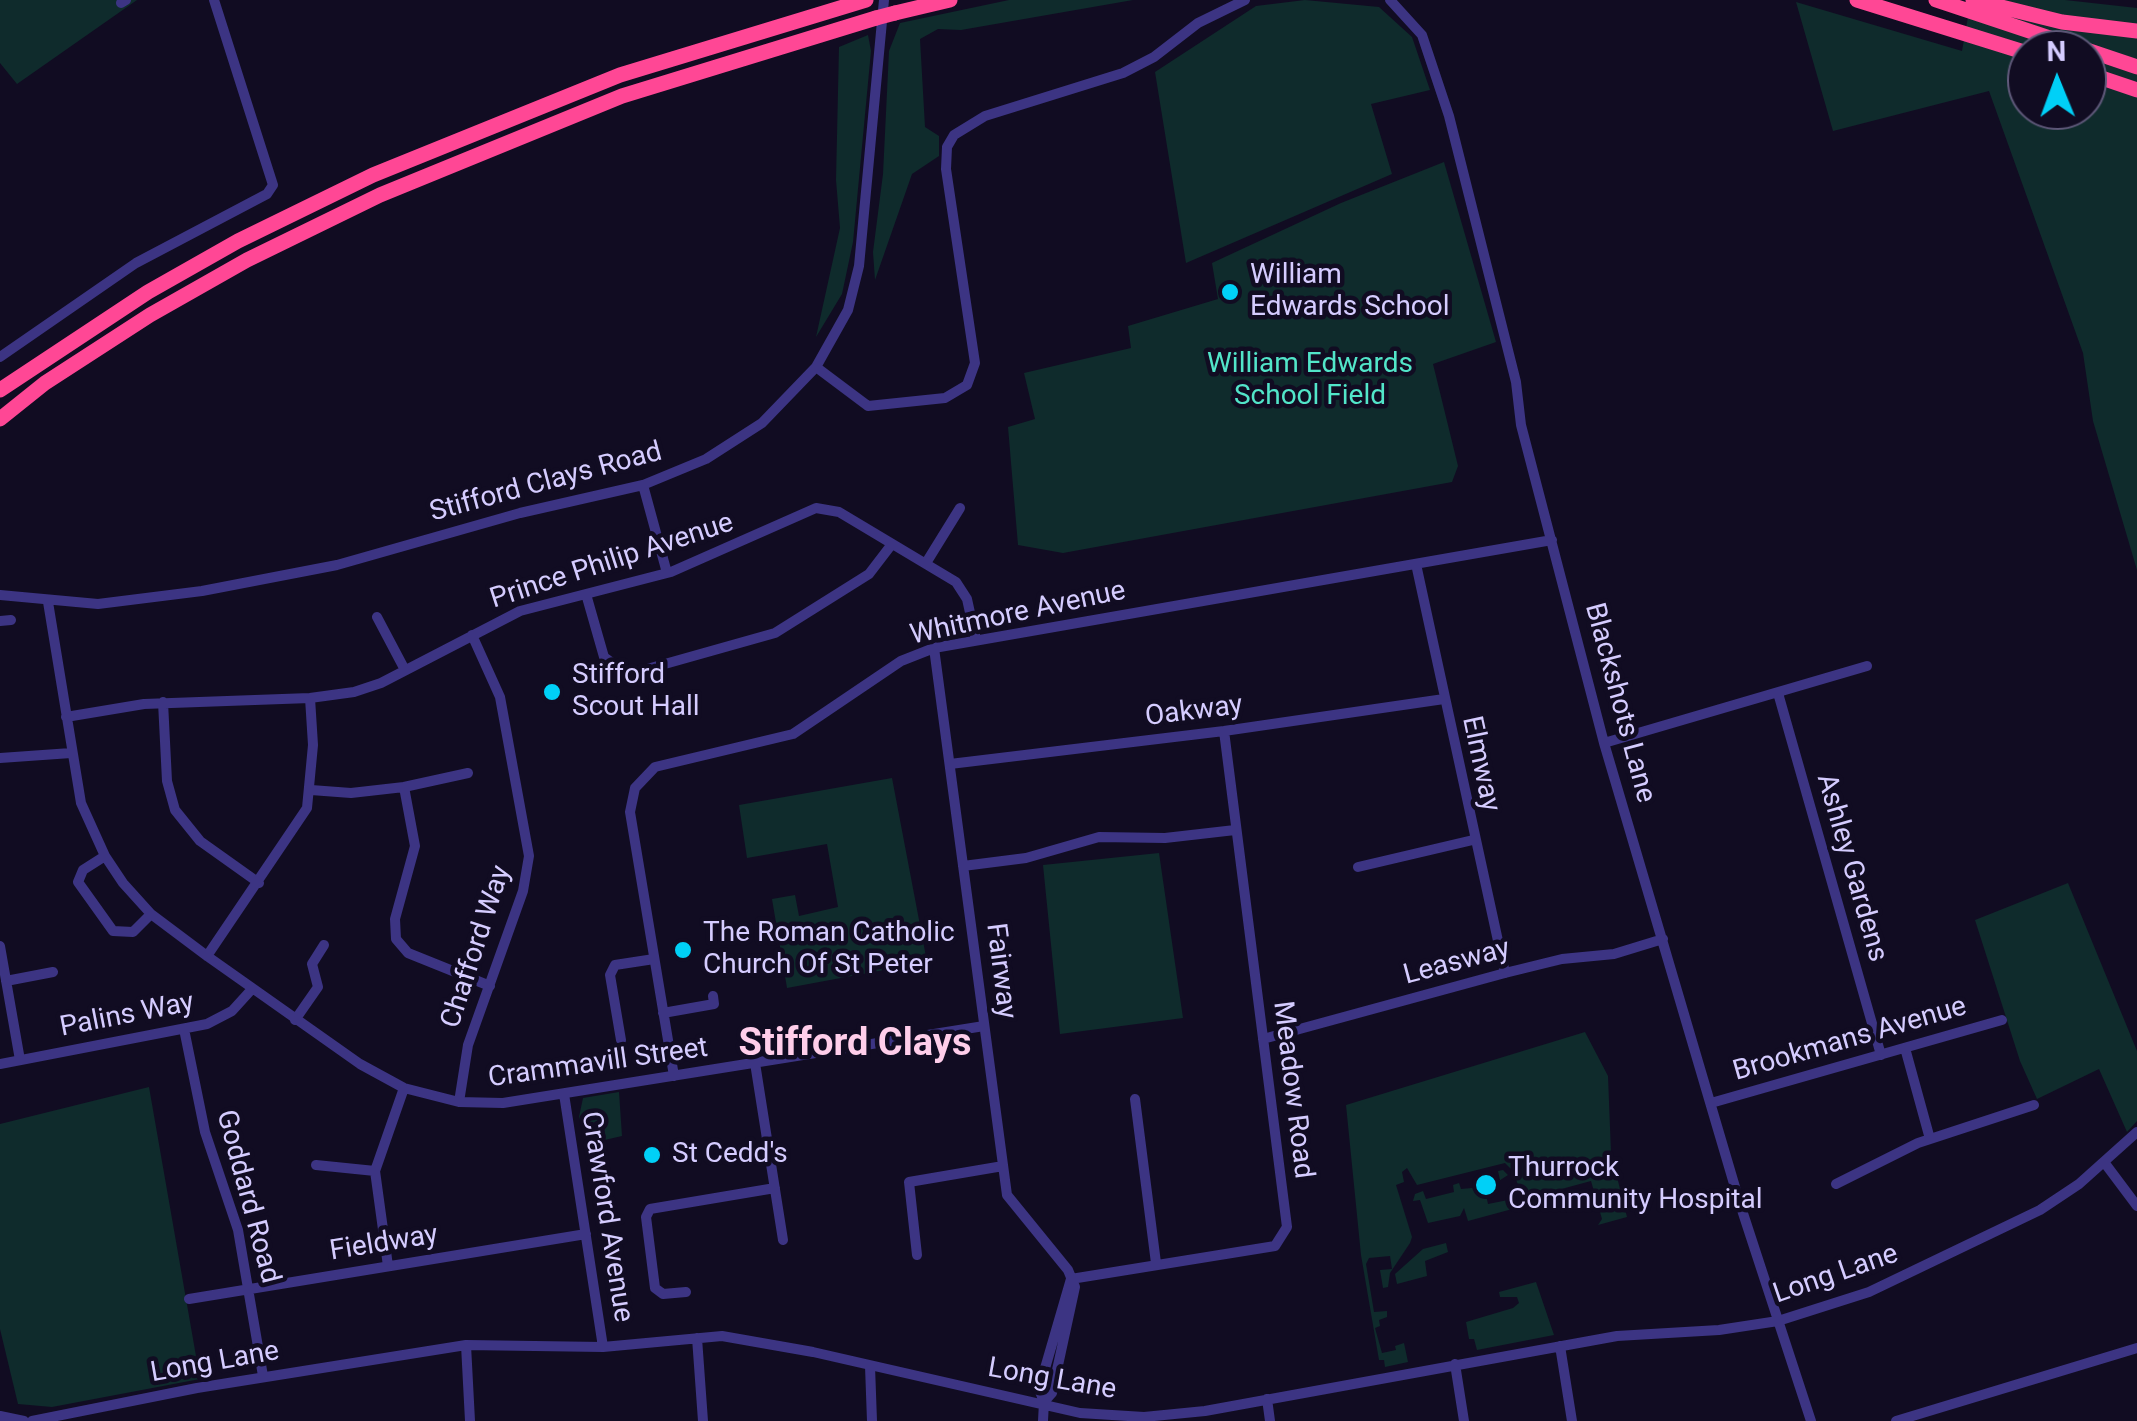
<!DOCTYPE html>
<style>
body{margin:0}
#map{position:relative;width:2137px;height:1421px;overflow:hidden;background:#110c22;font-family:Roboto,sans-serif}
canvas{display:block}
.north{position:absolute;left:2007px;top:30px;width:100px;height:100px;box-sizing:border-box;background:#110c22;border:2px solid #5f597a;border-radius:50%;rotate:359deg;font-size:28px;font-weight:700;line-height:40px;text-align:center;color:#d5ccff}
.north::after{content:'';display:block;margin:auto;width:35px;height:45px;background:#00d0f7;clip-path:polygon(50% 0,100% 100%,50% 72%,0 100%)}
</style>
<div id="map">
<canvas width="2137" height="1421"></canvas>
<div class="north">N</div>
</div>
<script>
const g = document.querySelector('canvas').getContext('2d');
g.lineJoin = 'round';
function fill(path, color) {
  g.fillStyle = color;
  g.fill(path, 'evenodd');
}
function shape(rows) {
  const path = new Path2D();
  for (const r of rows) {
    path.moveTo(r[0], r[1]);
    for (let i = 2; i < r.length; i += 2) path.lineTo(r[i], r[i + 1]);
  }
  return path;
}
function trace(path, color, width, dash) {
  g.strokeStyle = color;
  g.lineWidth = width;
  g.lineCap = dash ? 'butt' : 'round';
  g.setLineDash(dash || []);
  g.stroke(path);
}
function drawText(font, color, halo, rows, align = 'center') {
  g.font = font + ' Roboto,sans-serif';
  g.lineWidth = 9;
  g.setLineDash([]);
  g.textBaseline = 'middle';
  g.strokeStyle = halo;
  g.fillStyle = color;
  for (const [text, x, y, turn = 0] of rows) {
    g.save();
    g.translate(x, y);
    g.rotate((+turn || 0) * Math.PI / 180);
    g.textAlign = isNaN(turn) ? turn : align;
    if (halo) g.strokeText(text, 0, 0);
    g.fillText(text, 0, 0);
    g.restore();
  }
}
fill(shape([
 [0,0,137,0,17,84,0,63],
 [1009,0,1133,0,961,30,938,29,920,39,925,127,939,136,939,156,912,174,875,280,873,252,883,174,889,51,900,23],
 [1305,0,1379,7,1412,37,1430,90,1371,104,1392,174,1186,263,1155,72,1256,6],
 [1971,0,2065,0,2137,8,2137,570,2093,421,2083,353,1989,91,1833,131,1796,2,1962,51],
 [2027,50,2087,50,2087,110,2027,110],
 [868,35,871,51,853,242,842,294,816,337,840,228,836,180,839,47],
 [1444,162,1496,342,1433,364,1458,466,1452,482,1063,553,1018,545,1008,427,1035,419,1024,373,1131,348,1128,326,1218,299,1212,263,1341,203],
 [892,778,927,962,787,988,772,899,795,895,799,916,838,907,827,844,747,858,739,805],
 [1159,853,1183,1018,1060,1034,1043,865],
 [2068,883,2137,1051,2137,1121,2127,1132,2099,1069,2037,1099,2020,1061,1975,920],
 [1585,1032,1608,1076,1611,1153,1627,1217,1598,1225,1602,1219,1591,1181,1554,1191,1556,1200,1526,1207,1513,1171,1505,1163,1417,1185,1407,1168,1402,1172,1404,1182,1396,1185,1412,1237,1410,1243,1390,1273,1388,1287,1383,1288,1380,1270,1392,1269,1390,1256,1369,1258,1366,1264,1374,1312,1387,1311,1387,1317,1379,1320,1380,1326,1375,1328,1382,1353,1396,1350,1395,1346,1404,1343,1408,1362,1385,1367,1384,1360,1379,1360,1361,1255,1346,1105],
 [149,1087,200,1379,52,1407,18,1404,0,1329,0,1124],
 [619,1092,622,1136,587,1144,579,1117,583,1098],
 [1503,1170,1508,1175,1485,1190,1488,1204,1513,1199,1516,1208,1468,1221,1464,1208,1460,1216,1428,1223,1420,1200,1413,1201,1415,1194,1423,1191,1426,1199,1454,1192,1453,1185,1459,1183,1461,1189,1472,1188,1500,1180,1498,1171],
 [1446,1243,1448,1252,1425,1261,1427,1276,1397,1284,1395,1274,1423,1249],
 [1536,1282,1554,1335,1477,1350,1474,1339,1469,1339,1466,1322,1513,1308,1519,1303,1517,1297,1500,1297,1499,1292]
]), '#0f2b2c');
trace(shape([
 [1390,0,1422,35,1449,116,1516,382,1521,425,1604,743,1740,1204,1811,1421],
 [121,3,126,0],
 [0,357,136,263,267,194,273,185,214,0],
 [816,367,868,406,945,398,967,385,975,363,946,169,947,147,954,135,985,116,1123,73,1154,57,1198,23,1245,0],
 [643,485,667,573],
 [926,563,960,508],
 [1416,564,1505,973],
 [586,594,604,657,623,671,640,671,775,633,869,574,892,544],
 [0,595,98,604,202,591,337,565,520,513,643,485,706,459,762,423,816,367,848,310,859,266,884,0],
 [48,602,81,803,105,856,123,883,151,914,207,956,360,1064,404,1088,459,1102,503,1103,984,1026],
 [377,617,405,670],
 [0,621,11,620],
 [934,648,1007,1195,1068,1270,1075,1287,1052,1393,1044,1402],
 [1778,693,1881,1055],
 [163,702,167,781,175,810,200,841,259,883],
 [66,717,144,704,310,698,354,692,381,683,520,611,671,572,816,508,839,512,956,582,967,599,976,640],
 [1604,743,1867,666],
 [0,758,71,753],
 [950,764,1224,731,1444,699],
 [404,787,468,773],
 [311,790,351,793,404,787,415,846,395,919,396,939,408,953,490,986],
 [105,856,83,870,78,882,113,931,133,932,151,914],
 [963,866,1026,858,1099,837,1165,838,1235,830],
 [1358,867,1473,840],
 [0,946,20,1060],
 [207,956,307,808,313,745,310,698],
 [6,981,53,972],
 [663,1013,714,1004,713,996],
 [295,1020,318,987,312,964,324,945],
 [184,1029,205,1132,238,1230,263,1376],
 [1263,1039,1505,973,1562,959,1614,954,1663,939],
 [621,1040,610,975,615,965,654,959],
 [1905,1048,1930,1139],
 [755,1063,783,1240],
 [0,1064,207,1024,232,1011,252,989],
 [674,1076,630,812,635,788,655,767,793,734,901,661,934,648,1552,540],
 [564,1094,603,1347],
 [1135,1099,1156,1263],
 [459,1102,468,1045,523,891,529,856,500,697,472,635],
 [1711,1103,2002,1020],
 [2104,1162,2137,1206],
 [316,1165,375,1171],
 [1836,1184,1918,1143,2034,1105],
 [917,1255,909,1182,1003,1166],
 [388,1266,375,1171,404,1088],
 [1071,1279,1275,1246,1287,1227,1224,731],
 [686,1292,663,1294,655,1288,646,1217,650,1209,775,1188],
 [189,1299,586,1234],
 [697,1338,703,1421],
 [466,1345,470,1421],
 [1560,1346,1572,1421],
 [1455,1364,1464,1421],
 [870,1366,872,1421],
 [1267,1399,1270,1421],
 [0,1416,24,1421],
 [32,1421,197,1388,466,1345,603,1347,722,1336,813,1352,1080,1413,1144,1417,1205,1411,1617,1336,1719,1330,1778,1321,1869,1292,2040,1210,2079,1184,2137,1132],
 [1043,1421,1044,1402,1039,1389,1071,1279],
 [1896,1421,2137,1348]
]), '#3c3483', 10);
trace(shape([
 [1857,0,2027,53],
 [1936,0,2086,50],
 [1973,0,2062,22,2137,31],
 [895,13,950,0],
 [2087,50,2137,67],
 [2087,73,2137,90],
 [0,390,148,292,238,241,373,175,620,75,866,0],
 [0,419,45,383,150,315,247,260,380,195,622,96,876,18]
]), '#ff4795', 15);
trace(shape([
 [876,18,895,13]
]), '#ff4795', 15);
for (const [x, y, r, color] of [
 [1230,292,10,"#00d0f7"],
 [552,692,10,"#00d0f7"],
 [683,950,10,"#00d0f7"],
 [652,1155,10,"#00d0f7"],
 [1486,1185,12,"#00d0f7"]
]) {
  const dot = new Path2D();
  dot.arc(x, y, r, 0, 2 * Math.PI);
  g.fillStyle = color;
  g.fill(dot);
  trace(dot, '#110c22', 4);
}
drawText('28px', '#d5ccff', '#110c22', [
 ["William",1250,276],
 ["Edwards School",1250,308],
 ["Stifford",572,676],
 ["Scout Hall",572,708],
 ["The Roman Catholic",703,934],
 ["Church Of St Peter",703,966],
 ["St Cedd's",672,1155],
 ["Thurrock",1508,1169],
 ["Community Hospital",1508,1201]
], 'left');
drawText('28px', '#52e5c9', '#110c22', [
 ["William Edwards",1310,365],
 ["School Field",1310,397]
]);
drawText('28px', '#d5ccff', '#110c22', [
 ["Stifford Clays Road",546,483,-15],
 ["Prince Philip Avenue",612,562,-18],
 ["Whitmore Avenue",1018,614,-12],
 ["Blackshots Lane",1619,703,75],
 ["Oakway",1194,712,-7],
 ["Elmway",1480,764,78],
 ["Ashley Gardens",1851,868,74],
 ["Chafford Way",477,947,-72],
 ["Leasway",1457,963,-15],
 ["Fairway",1000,971,83],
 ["Palins Way",127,1016,-11],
 ["Brookmans Avenue",1850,1040,-16],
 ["Crammavill Street",598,1064,-8],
 ["Meadow Road",1292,1090,83],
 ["Goddard Road",247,1197,75],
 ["Crawford Avenue",606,1217,81],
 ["Fieldway",384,1244,-9],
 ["Long Lane",1836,1275,-19],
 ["Long Lane",215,1363,-10],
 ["Long Lane",1052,1380,10]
]);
drawText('bold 38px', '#ffceea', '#110c22', [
 ["Stifford Clays",855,1045]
]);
</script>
